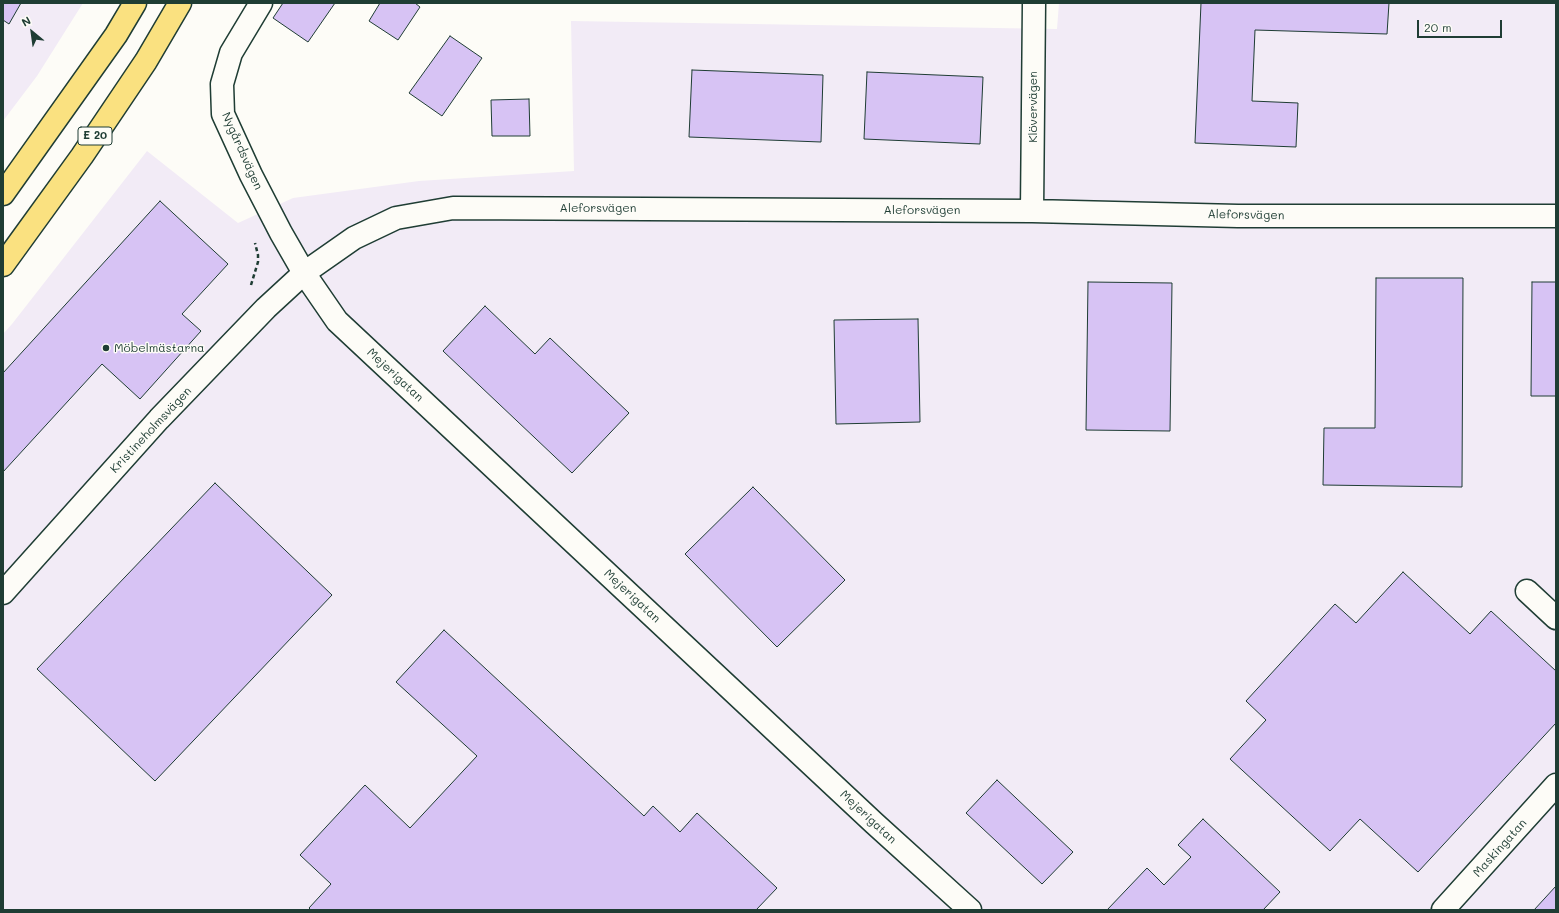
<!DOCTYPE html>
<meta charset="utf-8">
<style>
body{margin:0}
#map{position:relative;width:1559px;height:913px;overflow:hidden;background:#fdfcf7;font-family:Mali,sans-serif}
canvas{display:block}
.frame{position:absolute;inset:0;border:4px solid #1f3d34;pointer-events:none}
.north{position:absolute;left:12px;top:12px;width:40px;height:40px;-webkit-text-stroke:3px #fdfcf7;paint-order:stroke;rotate:331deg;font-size:11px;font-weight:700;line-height:16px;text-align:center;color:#1f3d34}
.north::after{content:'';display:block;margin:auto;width:14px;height:18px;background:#1f3d34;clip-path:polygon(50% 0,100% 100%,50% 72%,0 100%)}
.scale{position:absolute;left:1417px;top:20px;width:85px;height:18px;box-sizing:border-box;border:2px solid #1f3d34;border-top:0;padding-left:5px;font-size:12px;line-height:14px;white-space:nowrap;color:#1f3d34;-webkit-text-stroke:3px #fdfcf7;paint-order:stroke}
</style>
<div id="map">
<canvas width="1559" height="913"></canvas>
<div class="frame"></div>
<div class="north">N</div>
<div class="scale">20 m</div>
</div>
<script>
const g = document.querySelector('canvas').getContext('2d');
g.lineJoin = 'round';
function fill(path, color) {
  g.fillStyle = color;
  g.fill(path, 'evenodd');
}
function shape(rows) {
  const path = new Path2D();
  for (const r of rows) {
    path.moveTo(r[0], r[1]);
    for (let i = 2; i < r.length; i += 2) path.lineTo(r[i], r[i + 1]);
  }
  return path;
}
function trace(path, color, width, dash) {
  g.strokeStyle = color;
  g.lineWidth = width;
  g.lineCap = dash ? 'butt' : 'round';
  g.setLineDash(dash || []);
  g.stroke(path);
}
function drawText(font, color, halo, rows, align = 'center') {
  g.font = font + ' Mali,sans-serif';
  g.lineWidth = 3;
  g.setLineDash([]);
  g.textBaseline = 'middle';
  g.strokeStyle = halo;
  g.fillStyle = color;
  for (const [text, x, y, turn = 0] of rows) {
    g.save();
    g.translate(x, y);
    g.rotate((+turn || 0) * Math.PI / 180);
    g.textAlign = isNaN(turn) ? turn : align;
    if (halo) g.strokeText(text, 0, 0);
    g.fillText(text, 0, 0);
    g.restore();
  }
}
fill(shape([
 [3,3,83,3,37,76,3,121],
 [1059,3,1556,3,1556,910,3,910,3,334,12,324,147,151,238,223,293,198,419,181,574,171,571,21,1057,29]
]), '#f2ebf6');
const building = shape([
 [3,3,21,3,9,24,3,20,3,3],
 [283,3,335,3,308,42,273,18,283,3],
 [380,3,415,3,420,7,398,40,369,21,380,3],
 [1201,3,1389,3,1387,34,1255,30,1252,101,1298,103,1296,147,1195,143,1201,3],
 [450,36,482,58,442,116,409,93,450,36],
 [692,70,823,75,821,142,689,137,692,70],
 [867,72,983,77,980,144,864,139,867,72],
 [529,99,530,136,492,136,491,100,529,99],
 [160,201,228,264,182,314,201,331,140,399,102,364,3,472,3,373,160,201],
 [1376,278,1463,278,1462,487,1323,485,1324,428,1375,428,1376,278],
 [1088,282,1172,283,1170,431,1086,430,1088,282],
 [1532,282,1556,282,1556,396,1531,396,1532,282],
 [485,306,535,354,550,338,629,413,572,473,443,351,485,306],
 [918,319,920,422,836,424,834,320,918,319],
 [215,483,332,595,155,781,37,669,215,483],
 [753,487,845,580,777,647,685,554,753,487],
 [1403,572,1470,634,1491,611,1556,671,1556,723,1418,872,1360,819,1330,851,1230,759,1266,720,1246,701,1335,604,1356,623,1403,572],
 [444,630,644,816,653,806,680,832,697,813,777,888,756,910,311,910,309,908,331,884,300,855,365,785,410,828,477,756,396,682,444,630],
 [997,780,1073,852,1042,884,966,813,997,780],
 [1203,819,1280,892,1263,910,1107,910,1147,868,1164,885,1191,857,1178,845,1203,819],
 [1556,886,1556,910,1534,910,1556,886]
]);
fill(building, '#d7c3f4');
trace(building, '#1f3d34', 1);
const minor = shape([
 [261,3,231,53,222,84,223,114,251,175,281,233,304,273,337,321,874,823,970,910],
 [1032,211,1034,3],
 [1527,591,1556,618],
 [3,593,159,419,266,308,304,273,354,238,396,218,453,208,1032,211,1238,216,1556,216],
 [1443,910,1556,785]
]);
const highway = shape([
 [3,194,116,35,135,3],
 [3,265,82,156,146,61,180,3]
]);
trace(minor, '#1f3d34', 25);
trace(highway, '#1f3d34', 25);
trace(shape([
 [251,285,258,262,258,255,255,243]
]), '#1f3d34', 2.5, [4, 3]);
trace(minor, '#fdfcf7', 22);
trace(highway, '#fae180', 22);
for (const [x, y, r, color] of [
 [106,348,4,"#1f3d34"]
]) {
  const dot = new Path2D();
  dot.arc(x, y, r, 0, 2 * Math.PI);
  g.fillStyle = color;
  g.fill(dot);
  trace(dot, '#fdfcf7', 1.5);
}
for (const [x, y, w] of [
 [95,136,34]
]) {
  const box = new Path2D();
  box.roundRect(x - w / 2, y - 9, w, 18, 3);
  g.fillStyle = '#fdfcf7';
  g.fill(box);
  trace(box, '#1f3d34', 1);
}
drawText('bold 11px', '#1f3d34', null, [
 ["E 20",95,136]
]);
drawText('12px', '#1f3d34', '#fdfcf7', [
 ["Klövervägen",1033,107,-90],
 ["Nygårdsvägen",242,151,66],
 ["Aleforsvägen",598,208],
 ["Aleforsvägen",922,210],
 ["Aleforsvägen",1246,215,1],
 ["Mejerigatan",395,375,43],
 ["Kristineholmsvägen",151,430,-47],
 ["Mejerigatan",632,596,43],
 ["Mejerigatan",868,817,43],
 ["Maskingatan",1500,848,-48]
]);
drawText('12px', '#1f3d34', '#fdfcf7', [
 ["Möbelmästarna",114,348]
], 'left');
</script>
